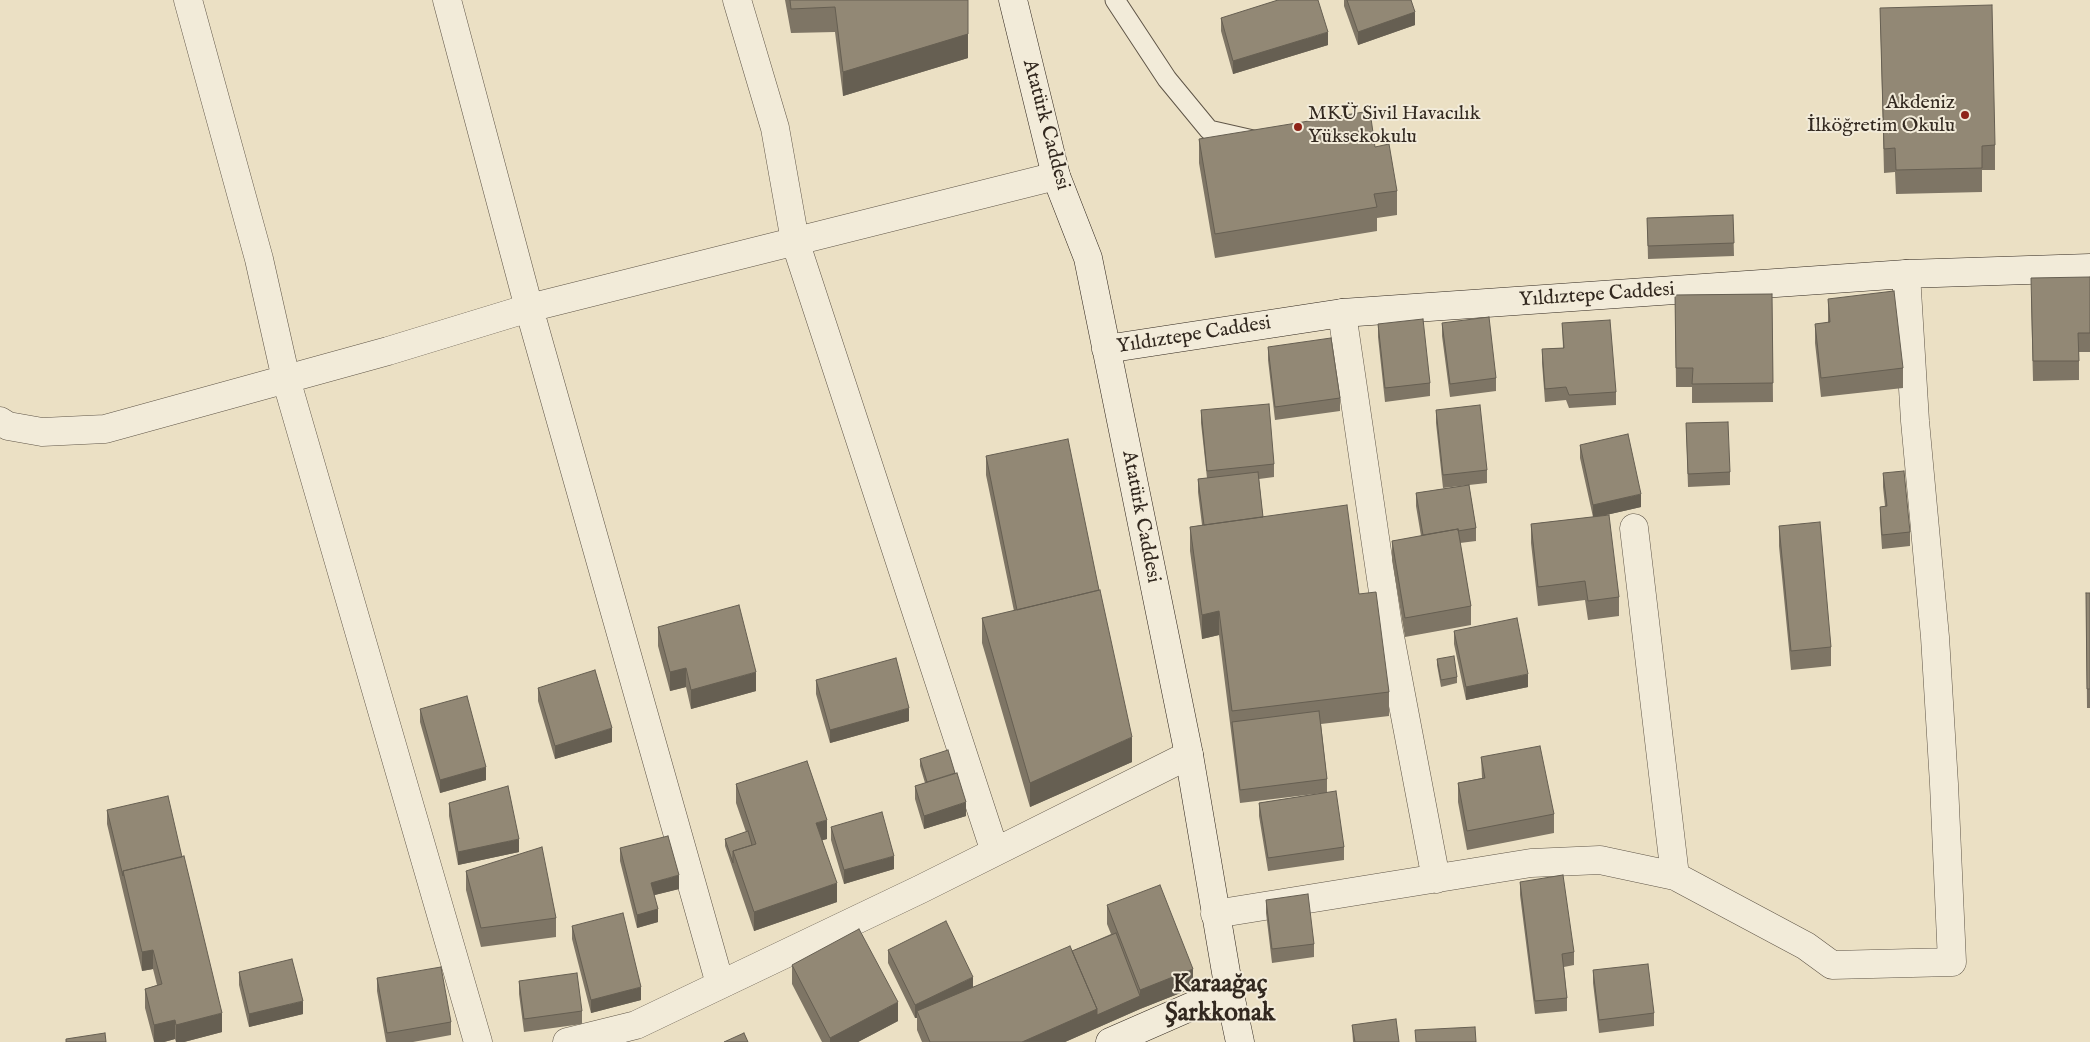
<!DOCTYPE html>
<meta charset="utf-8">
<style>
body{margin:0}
canvas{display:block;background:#ebe0c4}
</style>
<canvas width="2090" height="1042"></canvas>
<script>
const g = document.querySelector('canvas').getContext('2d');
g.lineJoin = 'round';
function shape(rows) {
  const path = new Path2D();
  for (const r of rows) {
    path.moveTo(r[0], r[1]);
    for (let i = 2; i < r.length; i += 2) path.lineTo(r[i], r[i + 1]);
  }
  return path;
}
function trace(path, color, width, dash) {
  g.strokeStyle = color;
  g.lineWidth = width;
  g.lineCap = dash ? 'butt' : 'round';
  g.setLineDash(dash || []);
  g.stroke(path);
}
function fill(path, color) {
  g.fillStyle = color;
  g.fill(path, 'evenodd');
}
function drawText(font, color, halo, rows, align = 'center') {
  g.font = font + ' "IM FELL English",serif';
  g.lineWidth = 4;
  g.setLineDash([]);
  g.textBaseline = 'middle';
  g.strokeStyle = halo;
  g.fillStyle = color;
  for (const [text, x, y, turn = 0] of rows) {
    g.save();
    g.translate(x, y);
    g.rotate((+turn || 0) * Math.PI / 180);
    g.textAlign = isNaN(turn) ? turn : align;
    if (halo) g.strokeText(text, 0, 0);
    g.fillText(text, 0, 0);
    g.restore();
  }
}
const lane = shape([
 [1115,0,1167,79,1209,130,1253,140]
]);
const street = shape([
 [188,0,259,259,286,379,478,1042],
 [447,0,529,308,720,984],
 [737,0,775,128,795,241,995,852],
 [1342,313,1388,626,1436,879],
 [0,421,8,426,42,432,105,429,388,351,529,308,1056,176],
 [1634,528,1675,876],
 [1215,914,1531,863,1600,860,1675,876,1806,946,1832,965,1952,962,1944,784,1935,637,1915,421,1906,274],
 [567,1042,636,1025,921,889,1189,755]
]);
const secondary = shape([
 [1013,0,1056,176,1088,258,1189,755,1229,990,1240,1042],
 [1106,349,1342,313,1906,274,2090,268],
 [1110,1042,1229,990]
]);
trace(lane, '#605648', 21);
trace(street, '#605648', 29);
trace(secondary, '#32281f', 29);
trace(lane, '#f2ebd9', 19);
trace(street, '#f2ebd9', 28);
trace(secondary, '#f2ebd9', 28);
fill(shape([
 [785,0,968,0,968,58,843,96,835,32,791,33],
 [1344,0,1411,0,1415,25,1358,45,1344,6],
 [1880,8,1995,145,1995,170,1982,170,1982,192,1896,194,1895,172,1884,173],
 [1221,18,1328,45,1233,74,1221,31],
 [1199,139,1375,147,1397,191,1397,215,1377,218,1377,231,1215,258,1199,163],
 [1733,215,1734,256,1648,259,1647,218],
 [2090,277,2090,352,2079,352,2079,380,2033,381,2031,297],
 [1772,294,1773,402,1692,403,1692,387,1676,387,1675,295],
 [1828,299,1903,368,1903,388,1821,397,1815,343,1815,324,1828,323],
 [1442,323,1496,378,1496,391,1450,397,1442,336],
 [1562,323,1616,392,1616,405,1569,408,1566,400,1545,402,1542,363,1542,349,1563,348],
 [1378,324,1430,383,1430,396,1385,402,1378,337],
 [1268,347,1340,398,1340,411,1275,420,1268,360],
 [1201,410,1274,464,1274,477,1259,479,1263,517,1359,594,1389,692,1389,716,1321,724,1327,779,1327,792,1344,847,1344,860,1268,871,1259,816,1259,803,1323,793,1240,803,1219,635,1202,639,1190,551,1190,527,1202,525,1198,492,1198,479,1207,478,1201,423],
 [1436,410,1487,470,1487,483,1469,485,1476,528,1476,541,1460,543,1471,606,1471,625,1405,637,1392,560,1392,541,1421,536,1416,506,1416,493,1469,485,1443,488,1436,423],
 [1686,423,1730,472,1730,485,1688,487],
 [1580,445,1641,507,1606,515,1619,597,1619,616,1588,620,1585,600,1538,606,1531,543,1531,524,1593,517,1580,458],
 [986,456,1132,762,1030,807,982,643,982,618,1014,611,986,475],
 [1883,473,1910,532,1910,546,1882,549,1880,520,1880,507,1885,506,1883,487],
 [1779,526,1831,647,1831,666,1791,670,1779,546],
 [2086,593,2090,593,2090,708,2087,708],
 [658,627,756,691,691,709,686,687,670,691,658,646],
 [1454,631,1528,687,1466,700,1454,644],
 [1437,659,1457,677,1457,683,1441,687,1437,665],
 [816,680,909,721,830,743,816,694],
 [538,688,612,742,555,759,538,701],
 [420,709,486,780,440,793,420,722],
 [1481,757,1554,814,1554,833,1467,850,1458,802,1458,783,1482,778],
 [920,759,966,816,924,829,915,799,915,786,925,783,920,766],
 [736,784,827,839,822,840,837,902,754,931,725,846,725,839,746,832,736,803],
 [449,803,519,852,458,865,449,816],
 [107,810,222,1032,184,1042,176,1042,175,1039,164,1042,154,1042,145,1008,145,989,157,985,153,969,142,971,107,824],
 [831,827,894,869,844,884,831,840],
 [620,848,679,889,654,895,658,922,637,928,620,861],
 [466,871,556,918,556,937,481,947,466,890],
 [1520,882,1574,952,1574,965,1564,967,1567,998,1567,1011,1535,1014,1520,895],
 [1266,900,1314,944,1314,957,1272,963,1266,913],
 [1107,905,1193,988,1140,1009,1065,1042,922,1042,917,1030,917,1018,915,1018,888,963,888,950,973,987,1072,951,1111,934,1107,924],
 [572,926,641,1000,591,1013,572,939],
 [792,965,898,1021,858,1042,822,1042,792,984],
 [1593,970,1654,1013,1654,1026,1599,1033,1593,983],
 [239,972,303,1014,249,1027,239,985],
 [377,978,451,1022,451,1035,413,1042,386,1042,377,991],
 [519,981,582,1011,582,1024,524,1032,519,994],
 [1352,1025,1399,1042,1353,1042]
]), '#7e7565');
fill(shape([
 [968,0,968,58,843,96,843,72],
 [1415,12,1415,25,1358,45,1358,32],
 [1328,32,1328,45,1233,74,1233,61],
 [1641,494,1641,507,1593,518,1593,505],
 [1219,611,1219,635,1202,639,1202,615],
 [686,668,686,687,670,691,670,672],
 [756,672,756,691,691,709,691,690],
 [1528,674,1528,687,1466,700,1466,687],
 [909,708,909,721,830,743,830,730],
 [612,728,612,742,555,759,555,746],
 [1132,737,1132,762,1030,807,1030,783],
 [486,767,486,780,440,793,440,780],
 [966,802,966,816,924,829,924,816],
 [827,820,827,839,816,842,816,823],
 [519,839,519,852,458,865,458,852],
 [894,856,894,869,844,884,844,870],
 [679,875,679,889,651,896,651,883],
 [837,883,837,902,754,931,754,912],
 [658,909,658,922,637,928,637,915],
 [153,950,153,969,142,971,142,952],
 [1193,969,1193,988,1140,1009,1065,1042,1022,1042,1097,1009,1140,996,1140,990],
 [973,977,973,990,917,1011,917,1018,915,1018,915,1005],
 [641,987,641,1000,591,1013,591,1000],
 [303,1001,303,1014,249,1027,249,1014],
 [898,1002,898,1021,858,1042,830,1042,830,1038],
 [222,1013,222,1032,184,1042,176,1042,176,1025],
 [175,1020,175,1039,164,1042,154,1042,154,1025]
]), '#665f52');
const building = shape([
 [790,0,968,0,968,34,843,72,835,7,791,9,790,0],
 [1278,0,1318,0,1328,32,1233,61,1221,18,1278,0],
 [1347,0,1411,0,1415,12,1358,32,1347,0],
 [1992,5,1995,145,1982,146,1982,168,1896,170,1895,148,1884,149,1880,8,1992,5],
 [1370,111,1375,147,1389,144,1397,191,1374,194,1377,207,1215,234,1199,139,1370,111],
 [1733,215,1734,243,1648,246,1647,218,1733,215],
 [2090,277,2090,333,2078,333,2079,361,2033,361,2031,278,2090,277],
 [1894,291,1903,368,1821,378,1815,324,1830,322,1828,299,1894,291],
 [1772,294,1773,383,1692,384,1693,368,1676,368,1675,295,1772,294],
 [1489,317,1496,378,1450,384,1442,323,1489,317],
 [1423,319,1430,383,1385,388,1378,324,1423,319],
 [1610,320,1616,392,1569,395,1566,387,1545,389,1542,349,1564,348,1562,323,1610,320],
 [1331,338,1340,398,1275,407,1268,347,1331,338],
 [1269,404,1274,464,1207,471,1201,410,1269,404],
 [1480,405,1487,470,1443,475,1436,410,1480,405],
 [1728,422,1730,472,1688,474,1686,423,1728,422],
 [1628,434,1641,494,1593,505,1580,445,1628,434],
 [1068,439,1099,590,1017,610,986,456,1068,439],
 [1904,471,1910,532,1882,535,1880,507,1887,506,1883,473,1904,471],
 [1258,472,1263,517,1204,525,1198,479,1258,472],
 [1469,485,1476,528,1458,531,1458,529,1423,535,1416,493,1469,485],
 [1347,505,1359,594,1376,592,1389,692,1232,711,1219,611,1202,615,1190,527,1347,505],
 [1609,515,1619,597,1588,601,1585,581,1538,587,1531,524,1609,515],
 [1820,522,1831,647,1791,651,1779,526,1820,522],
 [1458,529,1471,606,1405,618,1392,541,1458,529],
 [1100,590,1132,737,1030,783,982,618,1100,590],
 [2086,593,2090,593,2090,689,2087,689,2086,593],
 [739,605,756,672,691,690,686,668,670,672,658,627,739,605],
 [1517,618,1528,674,1466,687,1454,631,1517,618],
 [1454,656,1457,677,1441,680,1437,659,1454,656],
 [896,658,909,708,830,730,816,680,896,658],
 [595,670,612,728,555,746,538,688,595,670],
 [467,696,486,767,440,780,420,709,467,696],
 [1319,711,1327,779,1240,790,1232,722,1319,711],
 [1540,746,1554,814,1467,831,1458,783,1485,778,1481,757,1540,746],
 [948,750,955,773,927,782,920,759,948,750],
 [807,761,827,820,816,823,837,883,754,912,733,851,756,844,736,784,807,761],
 [957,773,966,802,924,816,915,786,957,773],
 [508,786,519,839,458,852,449,803,508,786],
 [1336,791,1344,847,1268,858,1259,803,1336,791],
 [168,796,182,857,123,871,123,876,107,810,168,796],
 [882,812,894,856,844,870,831,827,882,812],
 [748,831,752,845,733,851,733,863,725,839,748,831],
 [668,836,679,875,651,883,658,909,637,915,620,848,668,836],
 [542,847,556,918,481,928,466,871,542,847],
 [184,856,222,1013,176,1025,175,1020,154,1025,145,989,162,984,153,950,142,952,123,871,184,856],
 [1563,875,1574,952,1562,954,1567,998,1535,1001,1520,882,1563,875],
 [1160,885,1193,969,1140,990,1107,905,1160,885],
 [1308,894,1314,944,1272,949,1266,900,1308,894],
 [623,913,641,987,591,1000,572,926,623,913],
 [946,921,973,977,915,1005,888,950,946,921],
 [859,929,898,1002,830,1038,792,965,859,929],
 [1116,933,1140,996,1097,1015,1097,1009,1072,951,1116,933],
 [1070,946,1097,1009,1022,1042,930,1042,917,1011,1070,946],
 [292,959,303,1001,249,1014,239,972,292,959],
 [1648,964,1654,1013,1599,1020,1593,970,1648,964],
 [441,967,451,1022,387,1033,377,978,441,967],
 [577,973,582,1011,524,1019,519,981,577,973],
 [1396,1019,1399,1042,1355,1042,1352,1025,1396,1019],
 [1475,1027,1476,1042,1416,1042,1415,1030,1475,1027],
 [105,1033,106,1042,66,1042,66,1039,105,1033],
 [744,1033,748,1042,724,1042,744,1033]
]);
fill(building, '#928875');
trace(building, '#665f52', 1);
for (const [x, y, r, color] of [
 [1965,115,5,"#8f2418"],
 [1298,127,5,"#8f2418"]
]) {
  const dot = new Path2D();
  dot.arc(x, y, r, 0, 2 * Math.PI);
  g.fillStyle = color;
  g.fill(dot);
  trace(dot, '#f2ebd9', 2);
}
drawText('20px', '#32281f', '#f2ebd9', [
 ["Akdeniz",1955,104],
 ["İlköğretim Okulu",1955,127],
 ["MKÜ Sivil Havacılık",1308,115,"left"],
 ["Yüksekokulu",1308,138,"left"]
], 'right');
drawText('20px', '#32281f', '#f2ebd9', [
 ["Atatürk Caddesi",1045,125,75],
 ["Yıldıztepe Caddesi",1597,296,-4],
 ["Yıldıztepe Caddesi",1194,336,-9],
 ["Atatürk Caddesi",1140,517,79]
]);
drawText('bold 25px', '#32281f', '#f2ebd9', [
 ["Karaağaç",1220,986],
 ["Şarkkonak",1220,1015]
]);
</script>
